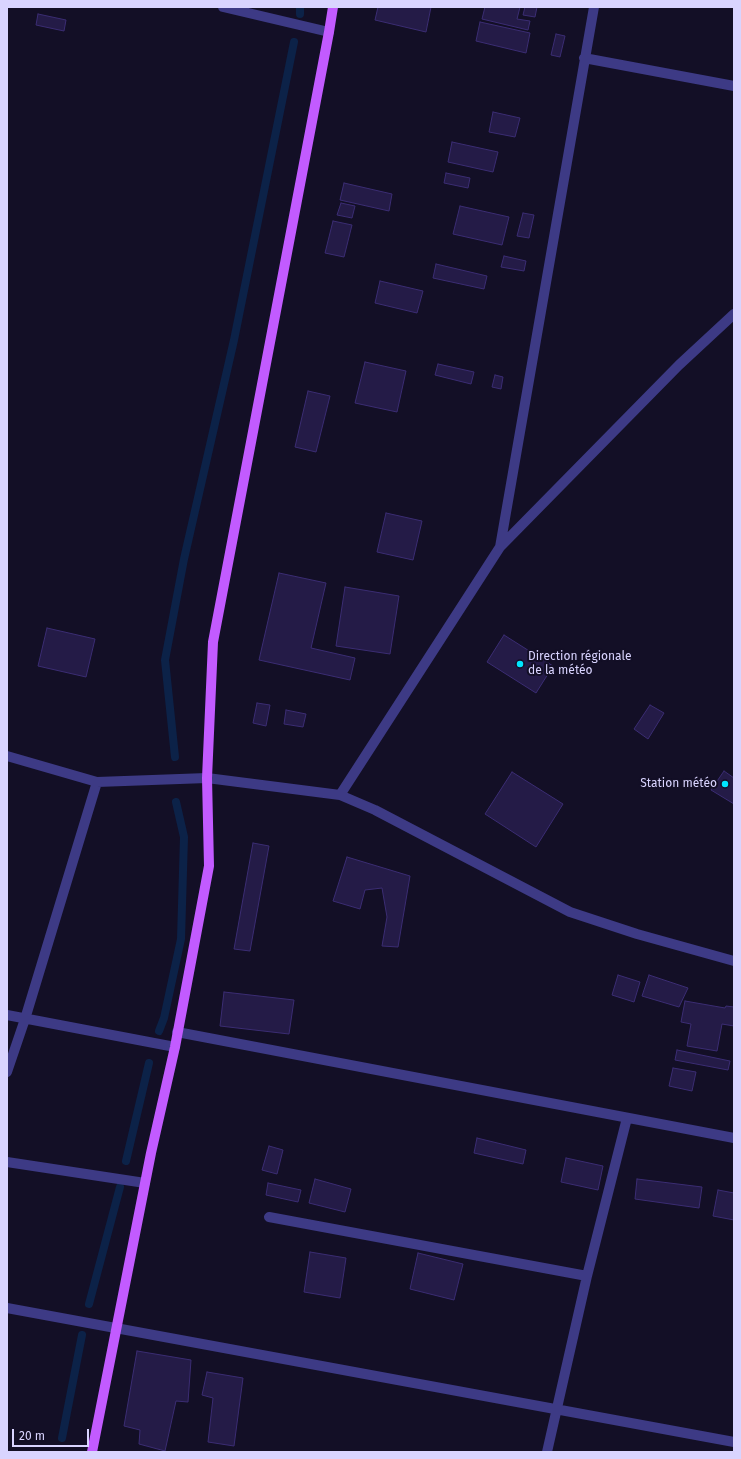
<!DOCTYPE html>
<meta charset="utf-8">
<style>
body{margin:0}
#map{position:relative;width:741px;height:1459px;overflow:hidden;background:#130f26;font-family:"Fira Sans",sans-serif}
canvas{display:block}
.frame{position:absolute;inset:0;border:8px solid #d9d4ff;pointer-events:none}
.scale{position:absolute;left:12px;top:1429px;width:77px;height:18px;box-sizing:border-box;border:2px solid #d9d4ff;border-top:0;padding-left:5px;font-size:12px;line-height:14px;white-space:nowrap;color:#d9d4ff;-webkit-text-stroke:3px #130f26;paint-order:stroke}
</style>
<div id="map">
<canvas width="741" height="1459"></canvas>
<div class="frame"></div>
<div class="scale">20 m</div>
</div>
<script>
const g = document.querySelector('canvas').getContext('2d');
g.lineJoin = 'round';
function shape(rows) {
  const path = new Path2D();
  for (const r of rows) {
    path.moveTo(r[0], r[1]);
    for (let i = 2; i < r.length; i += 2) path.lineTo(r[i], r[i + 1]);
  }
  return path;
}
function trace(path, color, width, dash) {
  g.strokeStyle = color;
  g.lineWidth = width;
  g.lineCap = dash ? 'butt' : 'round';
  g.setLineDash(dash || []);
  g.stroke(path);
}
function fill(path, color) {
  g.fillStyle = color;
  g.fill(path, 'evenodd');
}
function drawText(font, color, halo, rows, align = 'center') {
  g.font = font + ' "Fira Sans",sans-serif';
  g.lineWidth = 4;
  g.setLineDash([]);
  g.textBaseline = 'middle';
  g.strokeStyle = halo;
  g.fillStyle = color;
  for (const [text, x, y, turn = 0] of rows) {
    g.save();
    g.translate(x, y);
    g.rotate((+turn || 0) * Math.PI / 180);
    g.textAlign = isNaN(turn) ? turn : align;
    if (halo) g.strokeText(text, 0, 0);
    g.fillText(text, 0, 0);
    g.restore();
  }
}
trace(shape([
 [300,14,300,7],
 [175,757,165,660,184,559,234,340,294,42],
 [159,1031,164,1018,181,939,184,837,176,802],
 [126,1161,149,1063],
 [89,1304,120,1187],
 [62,1438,82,1335]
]), '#0c2248', 8);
const building = shape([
 [378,7,431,7,426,32,375,20,378,7],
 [485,7,520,7,517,19,530,21,528,30,482,19,485,7],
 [525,7,537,7,535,17,523,15,525,7],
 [38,14,66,20,64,31,36,25,38,14],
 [480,22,530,33,526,53,476,41,480,22],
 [556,34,565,36,560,57,551,55,556,34],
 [493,112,520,118,515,137,489,132,493,112],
 [452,142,498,152,493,172,448,162,452,142],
 [446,173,470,178,468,188,444,183,446,173],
 [344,183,392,194,389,211,340,200,344,183],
 [341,203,355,206,352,218,337,215,341,203],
 [460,206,509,217,502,245,453,234,460,206],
 [523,213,534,215,529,238,517,236,523,213],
 [333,221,352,225,344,257,325,253,333,221],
 [504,256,526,261,524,271,501,267,504,256],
 [436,264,487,276,484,289,433,278,436,264],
 [380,281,423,291,417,313,375,303,380,281],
 [365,362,406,371,397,412,355,403,365,362],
 [438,364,474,372,471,384,435,375,438,364],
 [495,375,503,377,501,389,492,387,495,375],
 [308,391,330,396,316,452,295,447,308,391],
 [386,513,422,521,413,560,377,552,386,513],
 [279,573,326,583,311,648,355,658,350,680,259,660,279,573],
 [345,587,399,596,390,654,336,646,345,587],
 [47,628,95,639,86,677,38,666,47,628],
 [504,635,553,666,536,693,487,662,504,635],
 [257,703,270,705,266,726,253,723,257,703],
 [650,705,664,713,648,739,634,729,650,705],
 [286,710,306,714,303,727,284,724,286,710],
 [724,771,734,778,734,804,711,790,724,771],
 [512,772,563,804,536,847,485,814,512,772],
 [253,843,269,846,250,951,234,949,253,843],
 [347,857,410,876,398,947,382,946,387,917,382,888,365,890,360,909,333,901,347,857],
 [618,975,640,982,634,1002,612,995,618,975],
 [649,975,688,988,679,1007,642,996,649,975],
 [224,992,294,1000,289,1034,220,1026,224,992],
 [685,1001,725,1008,726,1006,734,1007,734,1026,722,1024,717,1051,687,1046,691,1024,681,1022,685,1001],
 [677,1050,730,1061,728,1070,675,1060,677,1050],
 [673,1068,696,1072,692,1091,669,1086,673,1068],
 [477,1138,526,1150,523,1164,474,1153,477,1138],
 [269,1146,283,1150,277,1174,262,1170,269,1146],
 [566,1158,603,1166,598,1190,561,1182,566,1158],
 [315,1179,351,1189,345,1212,309,1203,315,1179],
 [637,1179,702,1187,699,1208,635,1199,637,1179],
 [268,1183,301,1190,298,1202,266,1195,268,1183],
 [718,1190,734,1193,734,1220,713,1216,718,1190],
 [310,1252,346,1258,340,1298,304,1292,310,1252],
 [418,1253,463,1264,454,1300,410,1289,418,1253],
 [137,1351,191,1360,188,1402,176,1401,165,1451,139,1444,140,1430,124,1426,137,1351],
 [207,1372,243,1378,234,1446,208,1442,213,1398,202,1395,207,1372]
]);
fill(building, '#241b47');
trace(building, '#3b2d73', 1);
trace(shape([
 [223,7,329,32],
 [584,58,734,86],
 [500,547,679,365,734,314],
 [7,756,97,782,207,778,340,795,375,810,570,912,637,934,734,961],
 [340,795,500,547,594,7],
 [7,1015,175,1047],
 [177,1032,734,1138],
 [7,1072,25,1019,97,782],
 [7,1162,145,1183],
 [269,1217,587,1276],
 [7,1308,734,1442],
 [547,1452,587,1276,627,1118]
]), '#3d3a85', 10);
trace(shape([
 [92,1452,151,1153,175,1047,209,866,207,778,213,642,329,32,333,7]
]), '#c25bff', 10);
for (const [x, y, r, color] of [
 [520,664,4,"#00e5ff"],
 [725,784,4,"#00e5ff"]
]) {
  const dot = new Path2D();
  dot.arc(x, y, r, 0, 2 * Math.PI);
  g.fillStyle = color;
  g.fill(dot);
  trace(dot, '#130f26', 1.5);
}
drawText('12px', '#d9d4ff', '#130f26', [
 ["Direction régionale",528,657],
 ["de la météo",528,671],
 ["Station météo",717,784,"right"]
], 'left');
</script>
